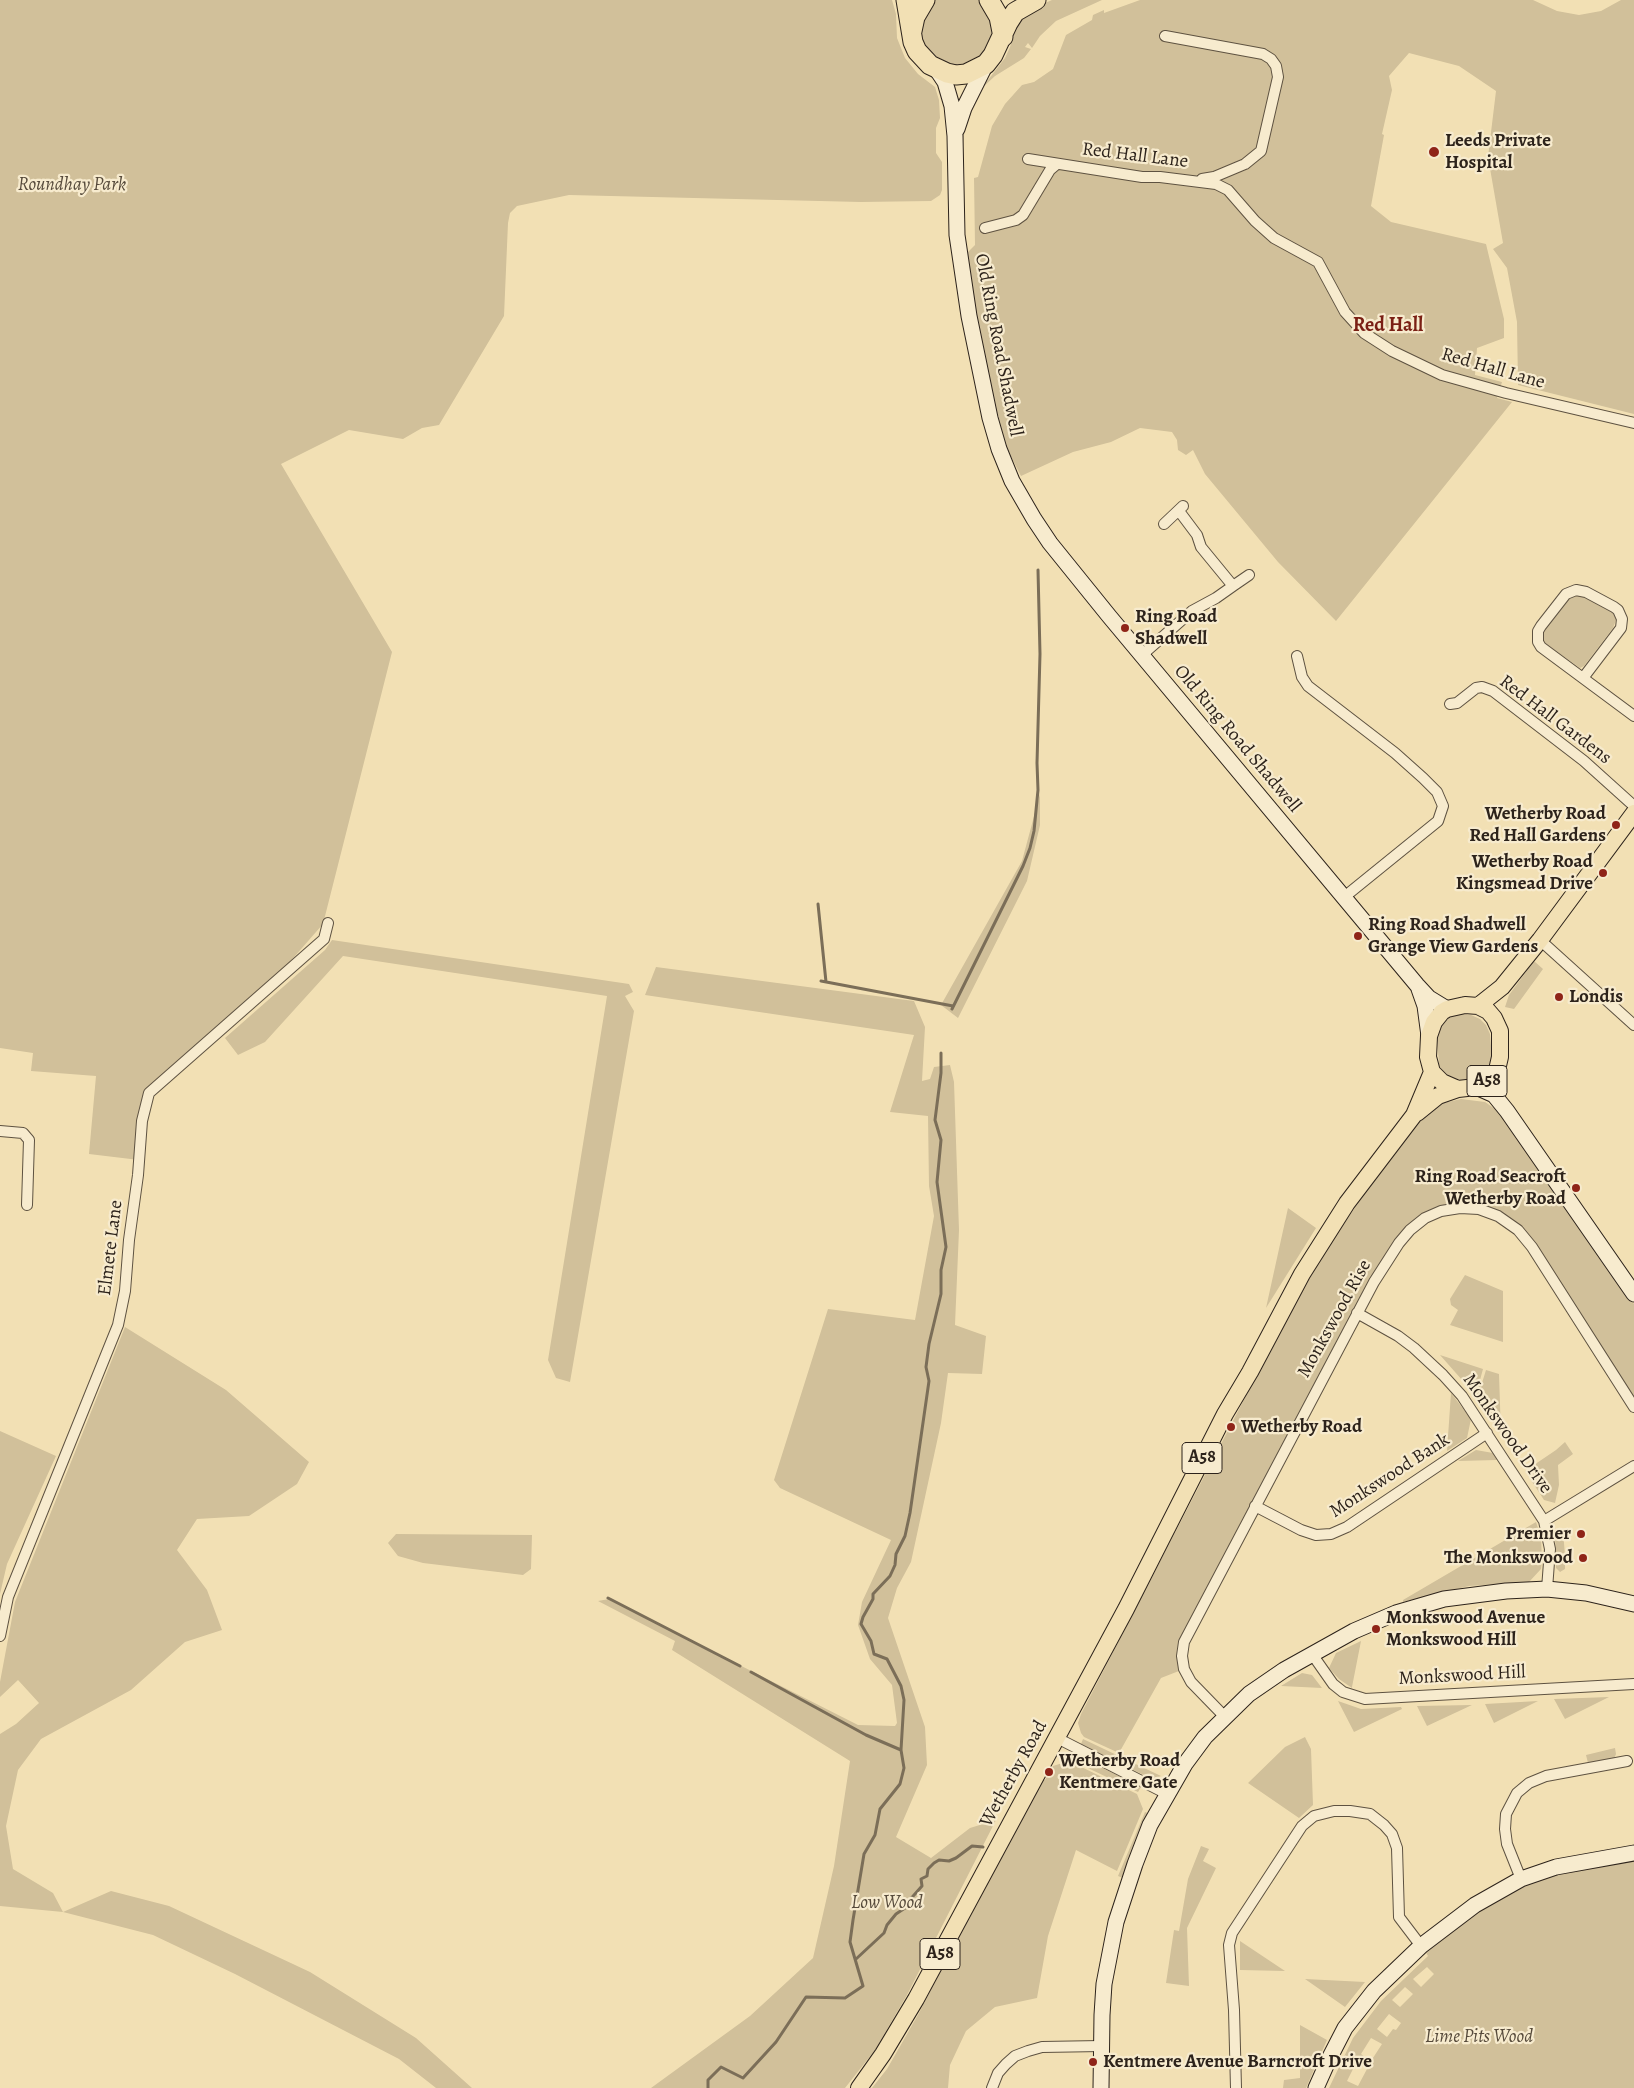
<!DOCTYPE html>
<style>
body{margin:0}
canvas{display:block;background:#f2e0b4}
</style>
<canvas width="1634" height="2088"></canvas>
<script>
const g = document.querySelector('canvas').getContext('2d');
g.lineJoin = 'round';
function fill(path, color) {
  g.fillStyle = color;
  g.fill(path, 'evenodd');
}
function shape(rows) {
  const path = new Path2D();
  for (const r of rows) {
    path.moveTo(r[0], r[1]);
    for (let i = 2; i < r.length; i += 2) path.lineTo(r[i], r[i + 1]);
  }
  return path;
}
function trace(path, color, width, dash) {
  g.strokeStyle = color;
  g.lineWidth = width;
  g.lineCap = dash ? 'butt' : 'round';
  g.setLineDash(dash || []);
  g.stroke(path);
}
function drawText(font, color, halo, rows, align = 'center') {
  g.font = font + ' Alegreya,serif';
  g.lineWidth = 4.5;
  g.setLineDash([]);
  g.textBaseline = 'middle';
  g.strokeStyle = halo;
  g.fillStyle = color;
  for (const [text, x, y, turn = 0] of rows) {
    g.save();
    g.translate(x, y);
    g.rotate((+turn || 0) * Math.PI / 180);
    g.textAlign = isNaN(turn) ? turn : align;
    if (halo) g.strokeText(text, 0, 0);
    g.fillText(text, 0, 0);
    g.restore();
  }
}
fill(shape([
 [0,0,892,0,896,14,897,38,905,58,918,74,935,87,939,100,940,118,936,128,936,153,942,162,942,190,940,195,931,201,861,202,569,195,517,206,510,213,508,223,504,316,439,425,422,428,403,439,349,430,281,464,392,652,323,924,274,980,149,1093,139,1160,89,1154,96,1076,31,1071,33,1053,0,1048],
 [930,0,986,0,995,45,971,67,939,64,919,39,924,8],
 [1052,0,1102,0,1056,21,1040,36,1032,48,1028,43,1025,47,1031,49,1024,58,995,76,981,89,974,101,965,126,960,176,961,141,965,124,974,98,1005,58,1010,47,1018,20,1029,10],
 [1140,0,1533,0,1557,11,1579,15,1601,11,1621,0,1634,0,1634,414,1518,385,1517,322,1507,268,1493,249,1503,243,1488,157,1496,91,1459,66,1409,53,1389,76,1392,90,1382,134,1384,135,1371,206,1391,222,1486,244,1504,319,1504,338,1477,348,1475,375,1502,382,1497,398,1512,402,1336,621,1278,562,1205,474,1193,450,1186,455,1178,450,1177,440,1172,432,1140,428,1111,442,1073,452,1021,476,1004,443,994,408,966,279,967,253,975,245,974,178,978,177,992,126,1005,104,1022,85,1034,82,1053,69,1066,35,1092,20,1093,15,1104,10,1104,13],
 [1574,595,1583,596,1614,612,1616,620,1613,628,1584,666,1580,668,1546,644,1542,638,1543,630,1569,597],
 [1040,794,1040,825,1027,881,958,1018,941,1005,1022,861],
 [332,940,629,984,633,992,625,996,634,1011,570,1382,556,1378,548,1360,607,996,343,956,265,1042,238,1055,225,1038,325,950],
 [1534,961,1543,969,1514,1009,1505,1007,1509,995],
 [656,967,914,1001,925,1027,922,1081,930,1079,934,1067,950,1065,954,1082,959,1230,955,1325,986,1336,982,1374,948,1373,941,1423,911,1562,897,1588,888,1618,925,1727,927,1765,896,1837,931,1858,970,1828,996,1820,907,1995,875,2050,845,2088,651,2088,750,2016,813,1958,834,1866,850,1761,672,1650,675,1641,598,1601,609,1599,858,1725,895,1726,897,1723,892,1685,870,1659,858,1625,862,1602,891,1540,780,1488,774,1480,828,1309,915,1320,934,1216,929,1186,928,1116,890,1112,914,1035,645,995],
 [1462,1014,1471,1015,1480,1019,1486,1025,1490,1034,1492,1058,1484,1075,1477,1081,1459,1083,1443,1073,1439,1065,1437,1037,1440,1028,1445,1021,1453,1016],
 [1461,1099,1485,1102,1498,1111,1634,1304,1634,1407,1518,1230,1479,1209,1441,1211,1399,1243,1190,1629,1184,1669,1161,1678,1119,1753,1084,1737,1081,1733,1078,1723,1081,1714,1306,1280,1409,1128,1439,1104],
 [1288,1208,1316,1228,1266,1308],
 [1465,1275,1503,1291,1503,1342,1450,1325,1458,1310,1451,1305,1450,1299],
 [125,1327,226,1390,309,1462,297,1484,249,1516,197,1519,177,1550,207,1590,222,1630,185,1642,131,1690,41,1739,18,1770,6,1826,13,1869,53,1893,63,1912,111,1891,169,1906,310,1972,416,2038,472,2088,436,2088,399,2059,235,1974,153,1935,63,1912,0,1906,0,1734,16,1724,39,1703,18,1680,0,1697,0,1682,15,1602],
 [1440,1355,1483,1369,1480,1380,1470,1389],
 [1486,1370,1499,1374,1501,1434,1472,1392,1482,1383],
 [1451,1393,1471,1419,1467,1438,1447,1451],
 [0,1431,56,1456,7,1564,0,1594],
 [1565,1442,1573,1454,1558,1465,1559,1485,1555,1503,1544,1500,1525,1471,1556,1450],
 [1476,1450,1493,1453,1497,1460,1458,1461],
 [1536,1522,1541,1537,1542,1561,1541,1569,1529,1582,1469,1586,1403,1602,1403,1600],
 [1559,1528,1563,1530,1565,1556,1565,1569,1560,1572,1556,1568,1555,1531],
 [396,1534,532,1535,531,1569,523,1575,423,1563,398,1556,388,1543],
 [1361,1641,1352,1687,1352,1688,1339,1679,1329,1668,1336,1653],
 [1302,1673,1312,1675,1322,1688,1281,1686],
 [1609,1697,1565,1719,1554,1699],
 [1338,1701,1361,1709,1401,1707,1402,1709,1354,1732],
 [1538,1701,1494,1723,1485,1704],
 [1472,1705,1427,1726,1417,1706],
 [1305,1737,1311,1749,1313,1805,1299,1818,1248,1783,1285,1747],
 [1083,1739,1161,1776,1152,1779,1081,1744],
 [1615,1748,1616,1754,1614,1759,1588,1763,1586,1755],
 [1072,1753,1141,1787,1138,1792,1069,1759],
 [1069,1761,1137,1794,1143,1809,1117,1871,1076,1850,1048,1936,1037,1998,995,2007,966,2031,950,2065,948,2088,872,2088,887,2069,919,2013,997,1862,1042,1779,1045,1780,1053,1766],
 [1145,1812,1150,1814,1123,1878,1118,1876],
 [1201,1846,1209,1849,1203,1861,1216,1868,1187,1928,1189,1986,1166,1983,1174,1930,1179,1931,1188,1879],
 [1634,1858,1634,2088,1329,2088,1353,2038,1381,2001,1428,1956,1425,1951,1480,1908,1538,1878],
 [1427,1967,1434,1974,1421,1987,1413,1979],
 [1405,1987,1413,1994,1400,2007,1392,2000],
 [1389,2014,1401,2023,1396,2030,1393,2029,1387,2037,1377,2029],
 [1371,2038,1382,2044,1371,2061,1361,2054],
 [1356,2063,1367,2069,1358,2086,1347,2081],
 [1240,1941,1285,1971,1240,1970],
 [1305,1979,1365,1982,1345,2007],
 [1300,2025,1327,2040,1306,2088,1283,2088,1284,2080,1300,2078]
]), '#d1c09a');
trace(shape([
 [818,904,826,982],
 [821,981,953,1006],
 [952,1009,1023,866,1030,848,1034,831,1038,790,1037,763,1040,654,1038,570],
 [608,1598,740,1666],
 [751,1672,866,1735,901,1750],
 [856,1959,884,1933,887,1925,896,1914,905,1908,907,1903,922,1886,921,1879,927,1876,928,1869,934,1863,939,1860,949,1861,956,1858,972,1846,983,1847],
 [708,2088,708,2080,721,2067,743,2078,776,2042,806,1997,845,1998,863,1986,850,1942,853,1920,864,1854,875,1835,880,1809,900,1784,904,1768,901,1750,904,1700,901,1686,887,1659,874,1654,871,1641,861,1624,863,1617,873,1599,873,1594,890,1576,895,1565,896,1554,905,1536,910,1513,929,1381,926,1367,929,1344,941,1294,941,1270,946,1247,937,1182,941,1140,935,1120,941,1073,941,1053]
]), '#7b6e58', 3);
const street = shape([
 [1165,36,1263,54,1271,59,1276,66,1278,77,1261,151,1245,164,1214,177,1202,179],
 [1028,159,1142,177,1160,177,1216,184,1228,190,1255,221,1274,238,1318,262,1345,312,1364,333,1392,351,1442,375,1506,393,1634,423],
 [985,228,1016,220,1023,215,1050,170,1057,164],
 [1164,524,1183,506],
 [1233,586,1249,575],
 [1142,655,1192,611,1216,598,1233,586,1201,547,1197,535,1179,511],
 [1297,656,1302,677,1308,686,1395,753,1423,778,1437,792,1443,806,1438,821,1343,898],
 [1583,678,1621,628,1622,619,1618,610,1614,607,1586,592,1576,590,1566,594,1541,626,1538,631,1538,642,1541,647,1634,716],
 [1450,704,1457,703,1476,688,1482,687,1493,691,1584,761,1634,806],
 [1540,940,1634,1025],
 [0,1131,23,1133,29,1140,27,1205],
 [1357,1313,1398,1336,1414,1348,1443,1375,1462,1396,1544,1521,1550,1549,1547,1589],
 [1255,1506,1301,1530,1316,1535,1331,1534,1347,1527,1487,1433],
 [1544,1521,1634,1466],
 [0,1636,8,1597,118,1325,125,1291,129,1240,138,1175,142,1121,149,1093,324,939,328,923],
 [1312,1654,1333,1684,1343,1692,1365,1699,1634,1684],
 [1225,1717,1191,1682,1184,1669,1182,1656,1184,1642,1374,1282,1399,1243,1410,1230,1425,1218,1441,1211,1460,1208,1479,1209,1498,1216,1518,1230,1532,1247,1634,1407],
 [1057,1738,1167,1794],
 [1521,1879,1507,1844,1505,1829,1506,1814,1517,1793,1529,1783,1546,1776,1627,1761],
 [992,2088,998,2073,1006,2064,1015,2056,1028,2051,1042,2047,1101,2046],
 [1236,2088,1234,2010,1229,1945,1232,1933,1302,1826,1314,1816,1334,1811,1350,1811,1370,1814,1384,1825,1392,1834,1397,1848,1399,1917,1421,1946]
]);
const secondary = shape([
 [937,70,945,82,952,106,955,136,957,235,969,316,990,418,999,449,1012,481,1034,519,1050,543,1109,616,1417,985,1429,998,1447,1009],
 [957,129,964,108,986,64],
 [1419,989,1425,1006,1429,1036],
 [1476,1087,1494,1095,1507,1111,1634,1294],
 [1101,2088,1102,2015,1104,1984,1116,1922,1135,1864,1150,1825,1185,1764,1205,1737,1249,1694,1284,1670,1354,1631,1396,1613,1444,1599,1506,1591,1547,1589,1586,1593,1634,1604],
 [1316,2088,1329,2059,1345,2028,1374,1991,1421,1946,1475,1905,1521,1879,1556,1867,1634,1853]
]);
const primary = shape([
 [1465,1005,1478,1006,1488,1011,1494,1018,1500,1031,1500,1057,1497,1070,1492,1077,1476,1087,1458,1089,1442,1082,1432,1072,1428,1057,1429,1036,1434,1022,1442,1012,1447,1009,1465,1005],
 [1478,1006,1502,987,1540,940,1634,813],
 [1417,1113,1438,1096,1458,1089],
 [859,2088,883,2054,916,1999,1126,1609,1225,1414,1250,1372,1302,1274,1347,1203,1414,1115,1432,1072]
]);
const highway = shape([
 [906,0,913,42,917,51,930,65,947,73,956,75,966,74,986,64,993,55,1008,23,1015,12,1036,0],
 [989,0,999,17,1003,37],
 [912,31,915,17,925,0]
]);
trace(street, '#5e5241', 12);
trace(secondary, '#2d231b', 17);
trace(primary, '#2d231b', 18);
trace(highway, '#2d231b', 21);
trace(street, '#f7ebce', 10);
trace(secondary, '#f7ebce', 15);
trace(primary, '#f2e0b4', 16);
trace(highway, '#f2e0b4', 19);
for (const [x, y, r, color] of [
 [1434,152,6,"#8f2418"],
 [1125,628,5,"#8f2418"],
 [1616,825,5,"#8f2418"],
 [1603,873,5,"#8f2418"],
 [1358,936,5,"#8f2418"],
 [1559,997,5,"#8f2418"],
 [1576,1188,5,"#8f2418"],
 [1231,1427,5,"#8f2418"],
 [1581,1534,5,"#8f2418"],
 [1583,1558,5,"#8f2418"],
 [1376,1629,5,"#8f2418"],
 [1049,1772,5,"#8f2418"],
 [1093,2062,5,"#8f2418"]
]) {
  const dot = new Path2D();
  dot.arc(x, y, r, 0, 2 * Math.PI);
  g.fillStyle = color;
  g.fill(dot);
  trace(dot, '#f7ebce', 2);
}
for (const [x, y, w] of [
 [1487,1081,40],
 [1202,1458,40],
 [940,1954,40]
]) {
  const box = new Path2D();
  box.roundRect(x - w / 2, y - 15.5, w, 31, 4);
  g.fillStyle = '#f7ebce';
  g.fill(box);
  trace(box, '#2d231b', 1);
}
drawText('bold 18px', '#2d231b', null, [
 ["A58",1487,1081],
 ["A58",1202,1458],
 ["A58",940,1954]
]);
drawText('bold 19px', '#2d231b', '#f7ebce', [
 ["Leeds Private",1445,141],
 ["Hospital",1445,163],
 ["Ring Road",1135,617],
 ["Shadwell",1135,639],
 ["Wetherby Road",1606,814,"right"],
 ["Red Hall Gardens",1606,836,"right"],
 ["Wetherby Road",1593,862,"right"],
 ["Kingsmead Drive",1593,884,"right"],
 ["Ring Road Shadwell",1368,925],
 ["Grange View Gardens",1368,947],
 ["Londis",1569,997],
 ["Ring Road Seacroft",1566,1177,"right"],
 ["Wetherby Road",1566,1199,"right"],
 ["Wetherby Road",1241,1427],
 ["Premier",1571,1534,"right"],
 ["The Monkswood",1573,1558,"right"],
 ["Monkswood Avenue",1386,1618],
 ["Monkswood Hill",1386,1640],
 ["Wetherby Road",1059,1761],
 ["Kentmere Gate",1059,1783],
 ["Kentmere Avenue Barncroft Drive",1103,2062]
], 'left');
drawText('19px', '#2d231b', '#f7ebce', [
 ["Red Hall Lane",1135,156,7],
 ["Old Ring Road Shadwell",998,345,79],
 ["Red Hall Lane",1493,369,16],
 ["Red Hall Gardens",1555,720,37],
 ["Old Ring Road Shadwell",1237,739,50],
 ["Elmete Lane",111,1248,-83],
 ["Monkswood Rise",1335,1319,-61],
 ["Monkswood Drive",1507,1434,55],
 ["Monkswood Bank",1390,1476,-33],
 ["Monkswood Hill",1462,1676,-3],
 ["Wetherby Road",1014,1774,-61]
]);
drawText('italic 19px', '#564a3b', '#f7ebce', [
 ["Roundhay Park",72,185],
 ["Low Wood",887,1903],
 ["Lime Pits Wood",1479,2037]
]);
drawText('bold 20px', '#7a1f14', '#f7ebce', [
 ["Red Hall",1388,326]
]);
</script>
